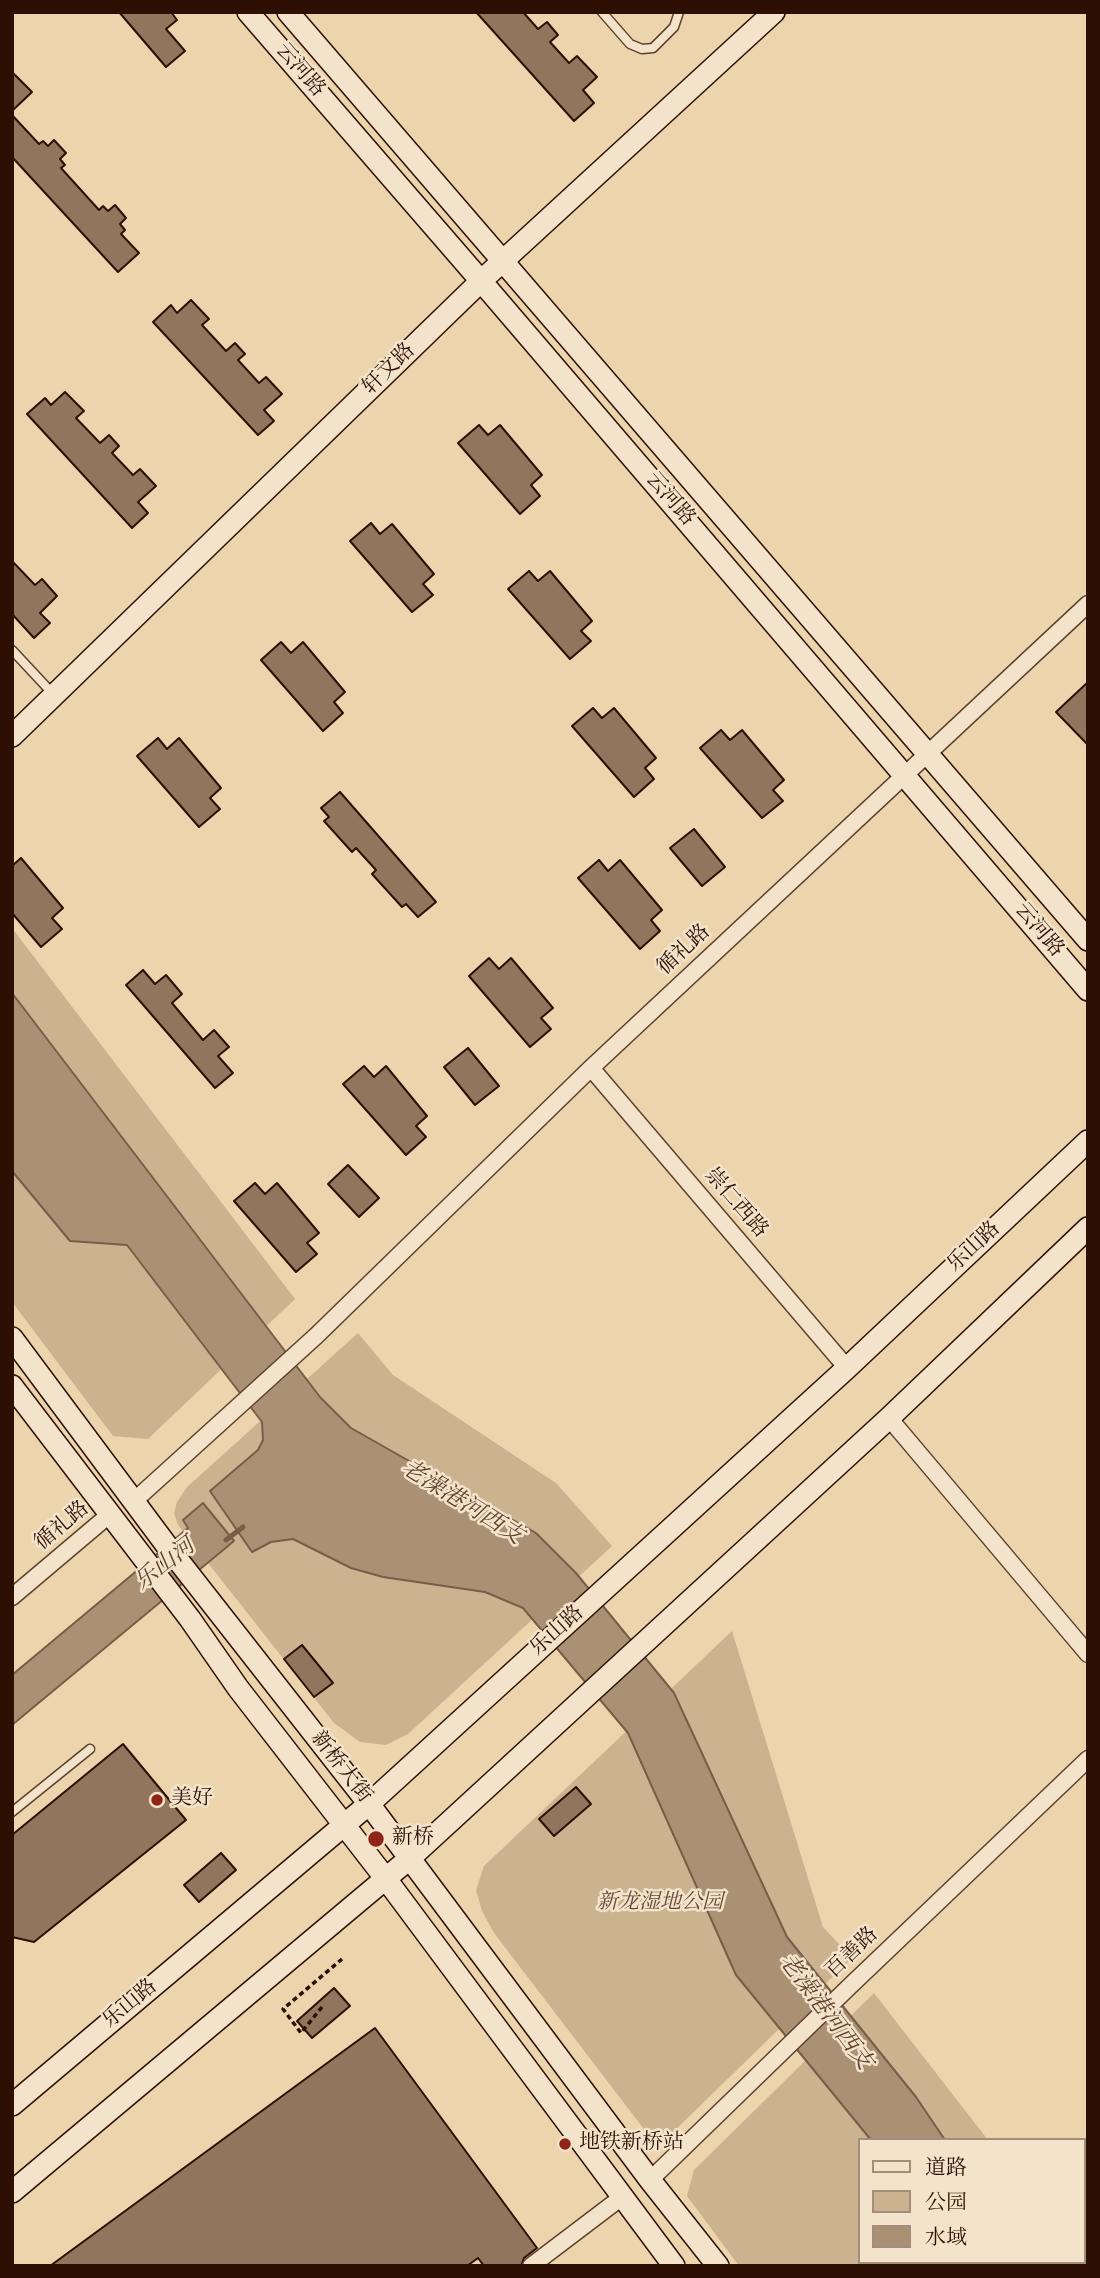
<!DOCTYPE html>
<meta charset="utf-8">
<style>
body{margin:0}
#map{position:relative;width:1100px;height:2278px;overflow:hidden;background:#ecd4ad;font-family:Vollkorn,"Noto Serif SC",serif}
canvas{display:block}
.frame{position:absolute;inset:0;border:14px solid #2e0f04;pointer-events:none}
.legend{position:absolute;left:858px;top:2138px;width:228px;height:126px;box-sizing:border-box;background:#f3e3ca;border:2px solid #a48e7b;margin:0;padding:9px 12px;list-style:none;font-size:21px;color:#2e0f04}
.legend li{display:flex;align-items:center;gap:14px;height:35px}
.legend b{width:35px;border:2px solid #a48e7b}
</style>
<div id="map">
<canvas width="1100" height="2278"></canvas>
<div class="frame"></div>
<ul class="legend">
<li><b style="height:9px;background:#f3e3ca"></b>道路</li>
<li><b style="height:19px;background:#ccb390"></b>公园</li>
<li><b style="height:19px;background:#ab9174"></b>水域</li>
</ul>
</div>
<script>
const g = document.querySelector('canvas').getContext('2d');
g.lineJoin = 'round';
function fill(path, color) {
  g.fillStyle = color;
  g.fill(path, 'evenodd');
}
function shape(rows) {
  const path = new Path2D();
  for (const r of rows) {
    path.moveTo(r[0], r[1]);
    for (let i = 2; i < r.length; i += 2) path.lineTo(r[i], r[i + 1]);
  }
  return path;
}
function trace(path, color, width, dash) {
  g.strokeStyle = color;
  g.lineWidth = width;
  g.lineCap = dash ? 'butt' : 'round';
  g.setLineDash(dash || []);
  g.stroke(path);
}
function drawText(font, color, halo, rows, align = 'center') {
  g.font = font + ' Vollkorn,"Noto Serif SC",serif';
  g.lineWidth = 5;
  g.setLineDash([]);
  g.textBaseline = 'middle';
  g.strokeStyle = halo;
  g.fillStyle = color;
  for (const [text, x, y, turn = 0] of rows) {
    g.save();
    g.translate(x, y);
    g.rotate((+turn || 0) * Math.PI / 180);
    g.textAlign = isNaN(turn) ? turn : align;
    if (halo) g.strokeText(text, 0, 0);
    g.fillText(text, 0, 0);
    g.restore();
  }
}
fill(shape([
 [12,928,295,1299,148,1439,113,1436,12,1302],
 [358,1333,393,1375,556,1483,612,1546,408,1734,386,1745,360,1742,334,1723,178,1525,174,1513,177,1502,187,1487],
 [732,1631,823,1927,852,1958,669,2136,650,2137,494,1933,482,1911,476,1890,484,1866],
 [874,1993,988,2140,860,2140,860,2262,996,2262,992,2266,739,2266,687,2196,694,2170]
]), '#ccb390');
const water = shape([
 [12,993,320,1397,351,1428,536,1533,576,1573,674,1693,787,1937,916,2097,945,2140,871,2140,736,1975,628,1733,523,1608,485,1592,383,1577,351,1568,293,1539,271,1542,252,1552,210,1491,258,1450,263,1440,262,1422,127,1245,70,1241,12,1171,12,993],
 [203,1503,234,1541,12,1725,12,1675,188,1528,183,1520,203,1503]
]);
fill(water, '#ab9174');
trace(water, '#795d47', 2);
trace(shape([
 [226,1540,243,1527]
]), '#795d47', 5);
const building = shape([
 [119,12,171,12,177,20,166,29,185,51,166,67,119,12],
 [476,12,523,12,538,29,547,22,558,35,550,42,569,63,577,56,597,77,583,90,594,103,574,121,476,12],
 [12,72,32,92,12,111,12,72],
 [12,115,39,144,43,141,48,146,54,140,66,153,60,159,65,165,61,168,99,210,103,206,108,211,115,205,126,218,120,224,125,230,121,234,139,253,118,272,12,157,12,115],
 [191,300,209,319,202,325,226,351,235,343,245,354,238,360,259,383,266,377,282,394,264,410,274,421,258,435,153,322,171,305,177,313,191,300],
 [65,392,84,411,76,418,100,443,109,435,119,446,112,453,133,475,140,469,156,486,138,502,148,513,132,528,27,414,45,398,51,405,65,392],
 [479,425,488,435,500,425,542,475,531,485,540,496,520,514,458,443,479,425],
 [371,523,380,534,392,524,434,574,423,584,433,595,412,612,350,541,371,523],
 [12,561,35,585,42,579,57,596,40,613,50,623,34,638,12,614,12,561],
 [529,571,538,581,550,571,592,621,581,631,591,641,570,659,508,589,529,571],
 [281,642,291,653,303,642,345,692,334,702,343,713,323,731,261,660,281,642],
 [1088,682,1088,745,1056,712,1088,682],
 [593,708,602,718,614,708,656,758,645,768,654,779,634,797,572,726,593,708],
 [721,730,730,740,742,730,784,780,773,790,783,801,762,818,700,748,721,730],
 [158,738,167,749,179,738,221,788,210,798,220,809,199,827,137,756,158,738],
 [340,792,436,902,418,917,406,904,402,907,372,874,376,870,356,848,352,852,324,821,329,817,321,808,340,792],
 [694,829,725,867,702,886,670,848,694,829],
 [21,858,63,908,52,918,62,929,41,947,12,913,12,866,21,858],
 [599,860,608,871,620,860,662,910,651,920,660,931,640,949,578,878,599,860],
 [489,958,499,969,511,958,553,1008,541,1018,551,1029,530,1047,469,976,489,958],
 [143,970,155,984,166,975,182,994,172,1003,203,1040,214,1030,229,1047,218,1056,233,1073,215,1088,126,985,143,970],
 [468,1048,499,1086,475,1105,444,1067,468,1048],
 [364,1066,374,1077,386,1066,427,1116,416,1126,426,1137,406,1155,343,1084,364,1066],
 [348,1165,379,1198,359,1217,328,1184,348,1165],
 [255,1183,265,1194,277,1183,319,1233,307,1243,317,1254,296,1272,234,1201,255,1183],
 [302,1645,333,1683,314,1697,284,1659,302,1645],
 [123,1744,186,1820,34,1942,12,1937,12,1835,123,1744],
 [576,1787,591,1804,554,1836,539,1819,576,1787],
 [221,1853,236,1870,199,1902,184,1885,221,1853],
 [334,1988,350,2006,312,2038,297,2021,334,1988],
 [375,2028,537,2248,524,2258,521,2266,484,2266,478,2258,467,2266,50,2266,375,2028]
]);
fill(building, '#91755c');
trace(building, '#2e0f04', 2);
const lane = shape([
 [602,12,630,44,642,49,653,48,674,27,679,12],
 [12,650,54,695],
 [12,1812,90,1749]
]);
const street = shape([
 [591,1068,847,1368],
 [889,1418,1088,1654],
 [134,1501,316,1336,591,1068,1088,604],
 [12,1597,109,1515],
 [650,2180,850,1986,1088,1759],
 [1084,2245,1088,2249],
 [531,2266,622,2197]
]);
const secondary = shape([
 [248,12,481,281,1088,990],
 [288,12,1088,940],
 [12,736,481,281,774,12],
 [12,1338,170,1550,369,1804,650,2180,718,2266],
 [12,1386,190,1619,238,1688,386,1879,674,2266],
 [12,2105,369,1804,847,1368,1088,1141],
 [12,2192,409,1859,889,1418,1088,1228],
 [1084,2222,1088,2219],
 [1033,2266,1036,2262],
 [1083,2266,1088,2263]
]);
trace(lane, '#5e402e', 11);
trace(street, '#5e402e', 19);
trace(secondary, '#2e0f04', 24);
trace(shape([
 [322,2007,301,2033,283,2009,342,1959]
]), '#2e0f04', 3.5, [5, 3.5]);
trace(lane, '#f3e3ca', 8);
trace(street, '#f3e3ca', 16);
trace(secondary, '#f3e3ca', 21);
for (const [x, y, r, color] of [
 [157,1800,7,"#8f2418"],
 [376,1839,9,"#8f2418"],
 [565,2144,7,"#8f2418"]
]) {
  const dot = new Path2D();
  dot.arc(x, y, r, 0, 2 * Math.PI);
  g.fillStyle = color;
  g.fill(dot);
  trace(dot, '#f3e3ca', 2.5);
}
drawText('21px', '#2e0f04', '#f3e3ca', [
 ["云河路",299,71,49],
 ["轩文路",390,370,-44],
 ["云河路",669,500,49],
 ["云河路",1038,931,50],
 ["循礼路",685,951,-43],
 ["崇仁西路",735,1204,49],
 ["乐山路",975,1248,-43],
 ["循礼路",63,1527,-40],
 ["乐山路",558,1632,-42],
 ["新桥大街",340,1768,52],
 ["百善路",853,1954,-44],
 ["乐山路",131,2005,-40]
]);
drawText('21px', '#2e0f04', '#f3e3ca', [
 ["美好",171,1800],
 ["新桥",392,1839],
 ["地铁新桥站",579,2144]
], 'left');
drawText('italic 21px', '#654835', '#f3e3ca', [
 ["新龙湿地公园",660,1904]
]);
drawText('italic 23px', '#604331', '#f3e3ca', [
 ["老澡港河西支",461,1504,32],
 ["乐山河",166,1566,-38],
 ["老澡港河西支",824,2013,53]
]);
</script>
